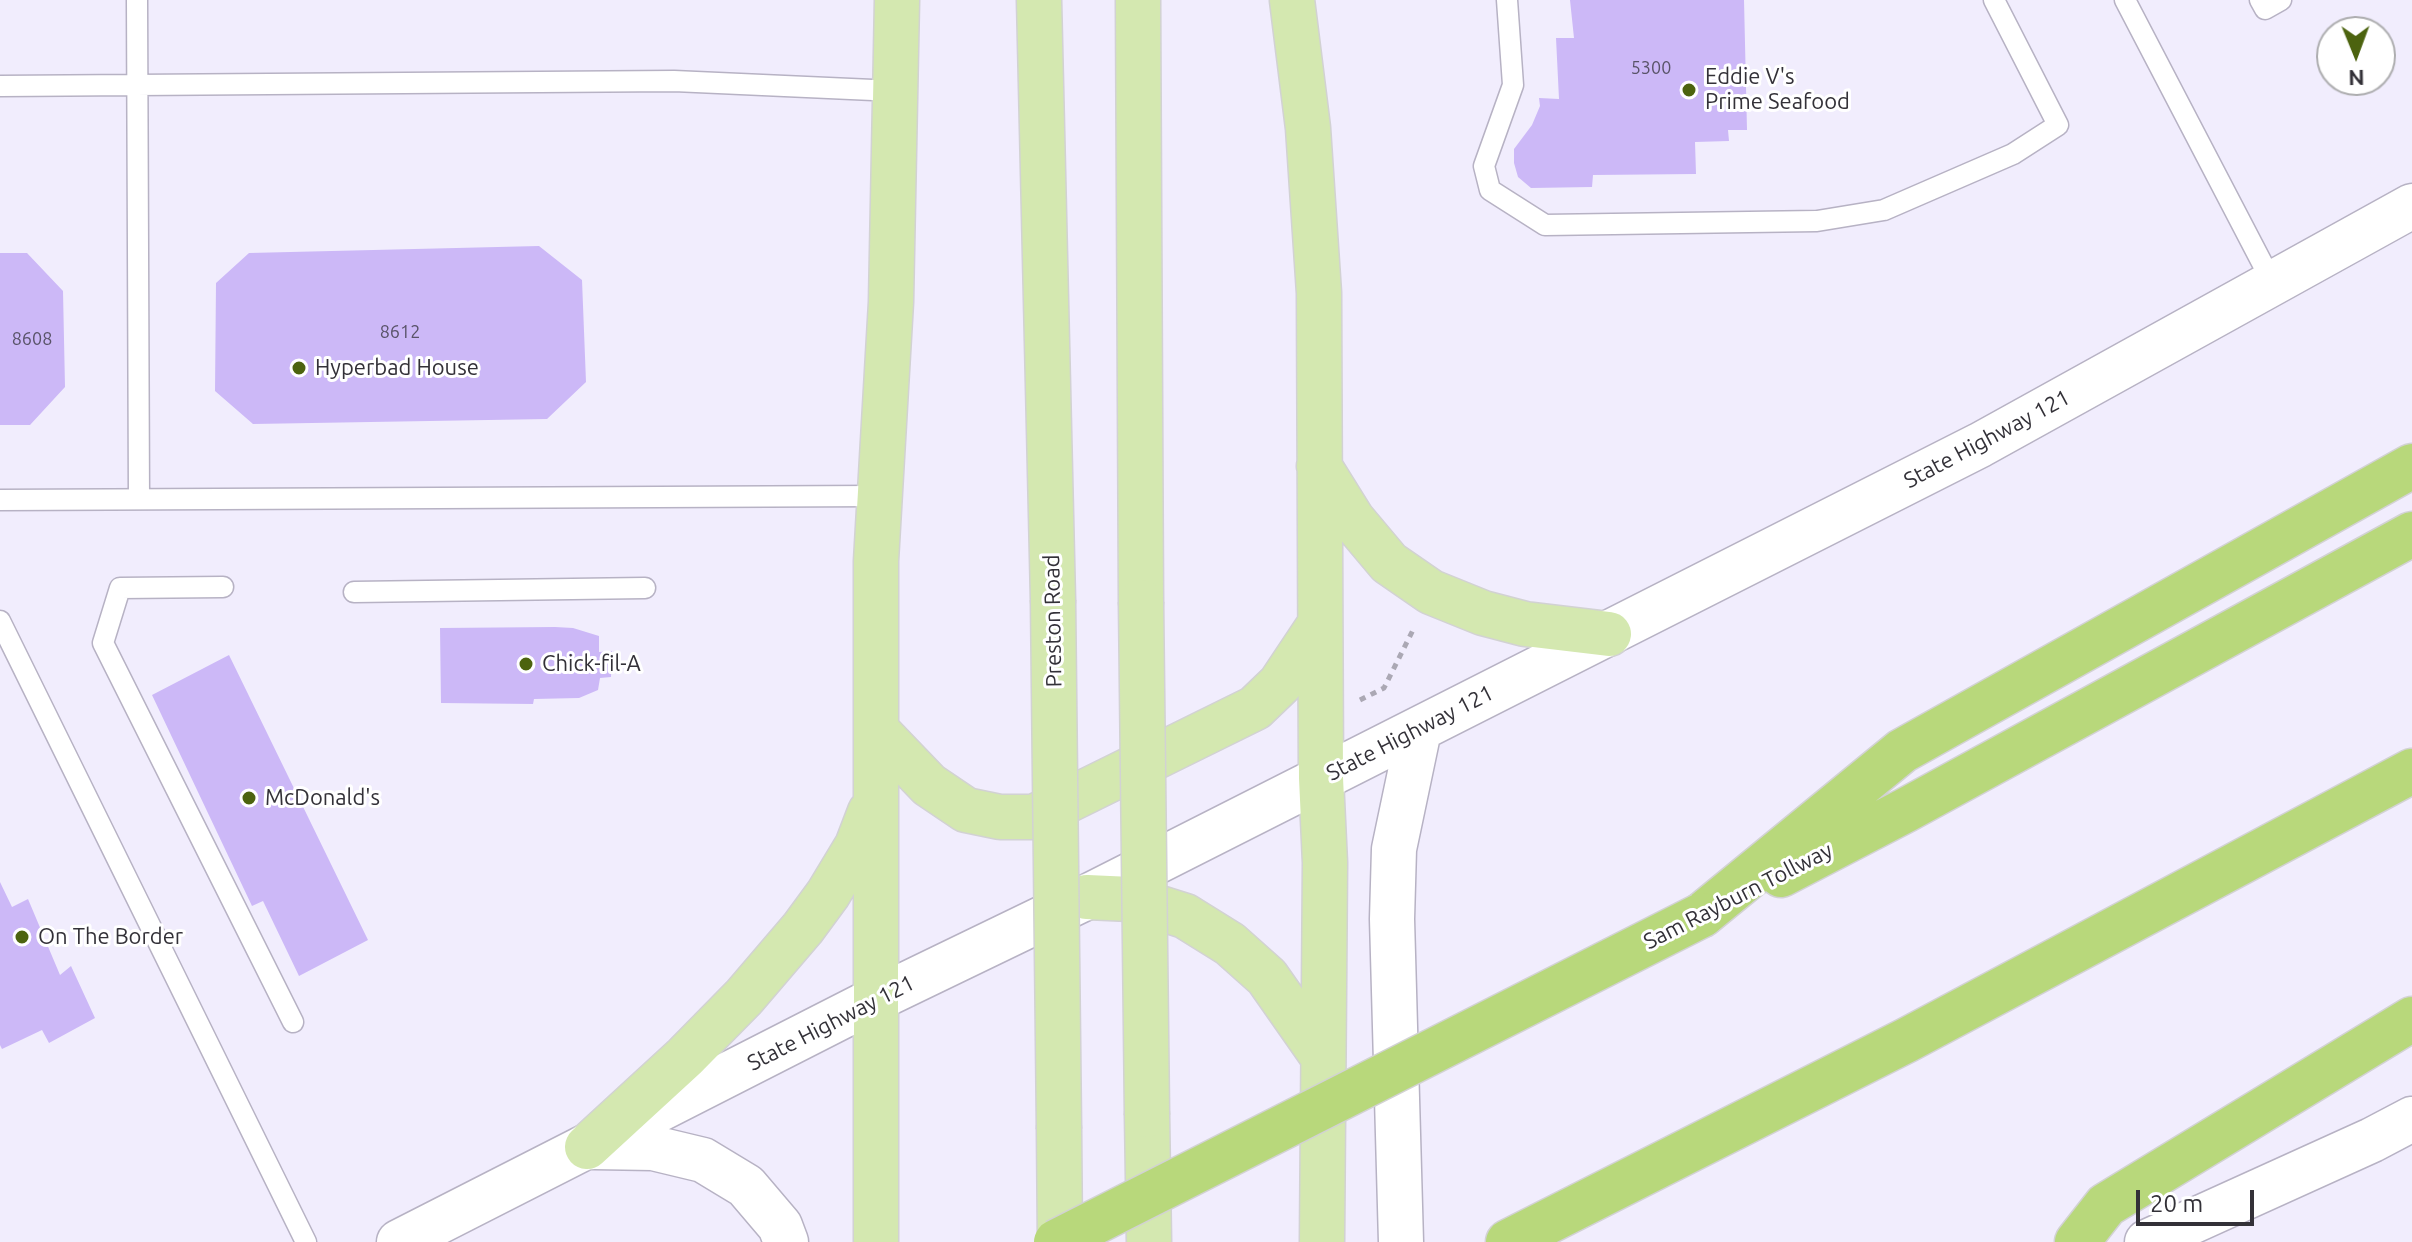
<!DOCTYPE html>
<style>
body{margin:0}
#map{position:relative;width:2412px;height:1242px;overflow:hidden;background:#f1edfd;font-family:Ubuntu,sans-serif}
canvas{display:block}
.north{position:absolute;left:2316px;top:16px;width:80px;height:80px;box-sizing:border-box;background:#fff;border:2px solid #adadaf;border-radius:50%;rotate:179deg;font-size:22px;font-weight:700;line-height:32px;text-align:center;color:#333138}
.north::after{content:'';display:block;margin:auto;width:28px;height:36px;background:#4c630f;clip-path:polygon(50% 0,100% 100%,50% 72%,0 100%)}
.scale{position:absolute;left:2136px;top:1190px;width:118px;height:36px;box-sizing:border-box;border:4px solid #333138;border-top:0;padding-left:10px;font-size:24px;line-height:28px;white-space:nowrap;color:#333138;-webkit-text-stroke:6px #fff;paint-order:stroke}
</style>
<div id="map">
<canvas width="2412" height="1242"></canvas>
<div class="north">N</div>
<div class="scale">20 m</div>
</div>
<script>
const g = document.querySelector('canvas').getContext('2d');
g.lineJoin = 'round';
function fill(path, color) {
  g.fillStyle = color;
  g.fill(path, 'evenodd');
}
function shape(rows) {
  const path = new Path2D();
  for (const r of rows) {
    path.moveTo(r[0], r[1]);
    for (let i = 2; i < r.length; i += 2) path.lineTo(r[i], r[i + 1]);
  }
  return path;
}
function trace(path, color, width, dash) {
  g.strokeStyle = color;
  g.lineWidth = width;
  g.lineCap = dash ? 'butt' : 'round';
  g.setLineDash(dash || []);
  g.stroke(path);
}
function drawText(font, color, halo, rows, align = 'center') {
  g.font = font + ' Ubuntu,sans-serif';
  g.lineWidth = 6;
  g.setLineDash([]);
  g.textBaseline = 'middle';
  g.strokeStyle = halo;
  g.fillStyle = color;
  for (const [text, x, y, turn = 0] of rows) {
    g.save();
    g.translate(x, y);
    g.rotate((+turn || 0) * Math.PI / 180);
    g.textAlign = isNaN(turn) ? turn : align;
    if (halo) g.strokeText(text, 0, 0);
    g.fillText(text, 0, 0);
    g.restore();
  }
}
fill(shape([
 [1570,0,1744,0,1747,130,1728,130,1729,141,1695,142,1696,174,1593,175,1592,187,1531,188,1518,177,1514,163,1514,149,1532,125,1540,106,1539,98,1559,99,1556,38,1574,38],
 [539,246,582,280,586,382,547,419,253,424,215,391,216,283,249,253],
 [0,253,27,253,63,291,65,387,30,425,0,425],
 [555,627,573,628,599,636,599,652,612,651,611,677,600,678,598,690,579,698,534,699,533,704,441,703,440,628],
 [229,655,368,940,299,976,263,901,252,906,152,695],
 [0,882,12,907,28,899,60,975,71,966,95,1018,49,1043,42,1030,2,1049,0,1045]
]), '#ccb8f7');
const service = shape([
 [137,0,139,499],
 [1507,0,1513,85,1484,166,1490,190,1545,225,1817,221,1884,210,2013,154,2058,125,1994,0],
 [2125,0,2272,282],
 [2260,0,2265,9,2281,0],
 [0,86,674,81,895,91],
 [0,500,878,496],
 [223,587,120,588,103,643,293,1022],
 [354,592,645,588],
 [0,621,306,1242]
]);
const secondary = shape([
 [594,1147,653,1148,703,1160,746,1186,780,1226,786,1242],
 [399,1242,876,999,1087,897,1980,445,2412,206],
 [1401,1242,1392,919,1394,849,1419,730],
 [2147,1242,2372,1140,2412,1119]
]);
const primary = shape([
 [1039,0,1053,600],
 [1138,0,1141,602],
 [1292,0,1308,128,1319,293,1321,778,1325,863,1322,1242],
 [1319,466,1352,519,1389,563,1431,592,1483,613,1525,624,1609,634],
 [878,732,929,785,966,810,1000,817,1034,817,1255,708,1280,684,1320,624],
 [1087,897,1131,899,1185,916,1230,944,1267,977,1323,1057],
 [1147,1115,1149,1242],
 [1059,1129,1060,1242],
 [587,1147,685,1057,744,997,803,928,828,894,857,846,870,812],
 [876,1242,876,561,891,302,897,0]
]);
const motorway = shape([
 [1781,875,1906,810,2412,534],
 [1702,915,1902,751,2412,466],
 [1508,1242,1907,1040,2412,771],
 [2077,1242,2106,1205,2412,1019]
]);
trace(service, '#b7b2c4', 23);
trace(secondary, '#b7b2c4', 47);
trace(primary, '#d2d2d3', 47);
trace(motorway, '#d2d2d3', 47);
trace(shape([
 [1360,700,1384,688,1414,628]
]), '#aba8b4', 5, [6, 6]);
trace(service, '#fff', 20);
trace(secondary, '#fff', 44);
trace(primary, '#d4e8b0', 44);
trace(motorway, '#b8d87b', 44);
const primaryBridge = shape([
 [1053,600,1059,1129],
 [1141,602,1147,1115]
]);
const motorwayBridge = shape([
 [1056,1242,1702,915]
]);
trace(primaryBridge, '#d2d2d3', 47, []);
trace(motorwayBridge, '#d2d2d3', 47, []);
trace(primaryBridge, '#d4e8b0', 44);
trace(motorwayBridge, '#b8d87b', 44);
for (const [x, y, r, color] of [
 [1689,90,8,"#4c630f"],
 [299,368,8,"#4c630f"],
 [526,664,8,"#4c630f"],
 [249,798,8,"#4c630f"],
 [22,937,8,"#4c630f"]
]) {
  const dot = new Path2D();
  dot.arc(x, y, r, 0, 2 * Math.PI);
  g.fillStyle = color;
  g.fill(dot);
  trace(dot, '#fff', 3);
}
drawText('18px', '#595368', null, [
 ["5300",1651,68],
 ["8612",400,332],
 ["8608",32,339]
]);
drawText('22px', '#333138', '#fff', [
 ["Eddie V's",1705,77],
 ["Prime Seafood",1705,102],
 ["Hyperbad House",315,368],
 ["Chick-fil-A",542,664],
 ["McDonald's",265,798],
 ["On The Border",38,937]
], 'left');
drawText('22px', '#333138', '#fff', [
 ["State Highway 121",1987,439,-28],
 ["Preston Road",1053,621,-91],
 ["State Highway 121",1410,733,-27],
 ["Sam Rayburn Tollway",1738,896,-27],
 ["State Highway 121",831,1023,-27]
]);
</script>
